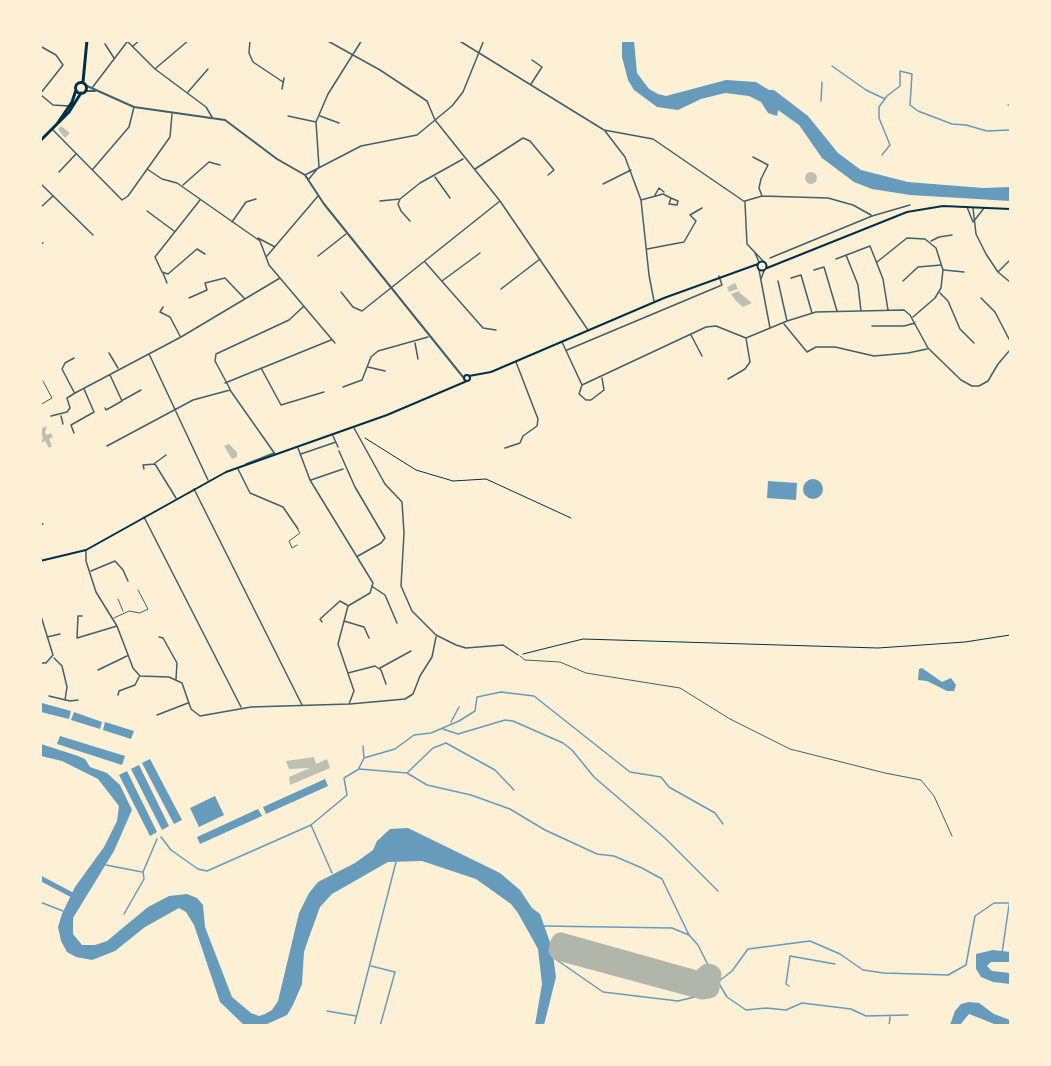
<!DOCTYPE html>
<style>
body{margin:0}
#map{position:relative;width:1051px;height:1066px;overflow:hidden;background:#fdf0d5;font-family:"Open Sans",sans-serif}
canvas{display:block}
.frame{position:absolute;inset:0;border:42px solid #fdf0d5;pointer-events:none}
</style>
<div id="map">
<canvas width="1051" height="1066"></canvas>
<div class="frame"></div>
</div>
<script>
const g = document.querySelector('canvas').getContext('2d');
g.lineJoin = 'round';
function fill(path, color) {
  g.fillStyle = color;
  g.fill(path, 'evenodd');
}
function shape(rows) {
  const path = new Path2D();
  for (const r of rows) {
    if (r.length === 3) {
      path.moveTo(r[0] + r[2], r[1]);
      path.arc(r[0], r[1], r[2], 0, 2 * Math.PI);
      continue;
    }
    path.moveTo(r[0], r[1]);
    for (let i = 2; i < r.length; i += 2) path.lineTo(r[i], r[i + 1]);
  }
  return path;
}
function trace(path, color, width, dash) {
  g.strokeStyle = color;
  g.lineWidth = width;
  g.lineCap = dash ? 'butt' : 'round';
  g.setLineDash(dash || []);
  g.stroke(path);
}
fill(shape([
 [622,41,634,41,637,73,649,89,658,94,666,96,726,80,756,82,769,90,774,90,808,116,838,153,861,170,908,182,983,188,1010,187,1010,201,910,195,872,189,854,182,822,158,799,125,778,110,777,116,768,113,761,102,749,96,725,93,701,99,678,110,657,107,634,90,628,80,622,57],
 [813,489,10],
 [768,481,797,483,796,500,767,498],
 [922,668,942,682,951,678,956,685,954,691,947,691,927,681,918,680,919,669],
 [42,703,71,711,69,719,41,712],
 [74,712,102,722,100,729,71,720],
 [105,722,134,731,131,739,103,730],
 [60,736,125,756,122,765,57,744],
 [41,744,78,756,85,759,90,767,107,773,120,785,132,810,114,851,73,918,73,934,82,945,95,945,107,941,148,907,169,896,187,894,197,898,203,905,205,927,232,997,251,1013,259,1016,265,1014,272,1010,278,1001,299,913,309,893,318,882,355,863,373,850,377,841,390,829,408,828,500,873,520,890,532,908,540,914,552,948,556,977,544,1025,535,1025,542,984,538,949,518,913,511,904,476,879,422,861,388,862,332,894,320,907,308,940,304,952,302,984,293,1005,287,1015,265,1025,244,1025,220,1002,194,925,186,912,179,908,145,927,115,951,92,960,76,957,67,952,61,941,58,927,62,914,75,887,104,847,117,821,119,806,98,779,62,761,41,756],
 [150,759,182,820,174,824,142,763],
 [139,765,169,826,162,830,131,769],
 [127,771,157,832,150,836,119,775],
 [325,779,328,786,266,814,263,807],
 [215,796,224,815,199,827,190,808],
 [258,809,262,816,200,844,197,837],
 [993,950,1010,952,1010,962,991,962,987,966,992,971,1010,973,1010,984,993,982,981,977,976,969,976,954],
 [969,1002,979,1003,994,1014,1010,1020,1010,1025,997,1025,969,1014,960,1025,950,1025,955,1011,961,1004]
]), '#669bbc');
trace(shape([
 [832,66,866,90,885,99],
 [821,101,822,82],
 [1008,105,1010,105],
 [882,155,890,145,879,118,879,107,887,96,900,86,900,71,912,74,910,105,918,111,952,124,966,125,987,131,1010,130],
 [451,722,459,707],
 [443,729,458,734,505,720,513,721,563,743,572,750,594,777,665,838,718,891],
 [364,758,395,749,414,735,431,733,459,721,475,711,477,697,501,692,534,696,630,772,661,777,669,787,715,813,723,824],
 [359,768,364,758,363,746],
 [407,773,433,748,446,743,495,770,514,790],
 [311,825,332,873],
 [161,837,171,850,198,869,207,871,311,825,347,795,344,778,359,769,407,773,427,785,471,795,510,809,545,830,597,854,614,856,642,868,662,879,689,935],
 [106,865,142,872],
 [40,902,63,911],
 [124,914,144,879,143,872,157,839],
 [543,926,672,928,689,935,698,945,709,967,712,981,707,994,678,1001,603,992,554,958],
 [1002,953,1009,905],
 [371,966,395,972,380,1026],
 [713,981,718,982,727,997,746,1010,766,1008,786,1010,802,1003,851,1009,866,1016,908,1015],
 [718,982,732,971,748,949,810,941,840,954,863,970,884,973,948,975,966,965,975,916,994,903,1010,903],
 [789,986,786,984,790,956,835,964],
 [327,1011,356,1016],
 [354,1026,396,862],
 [889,1026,890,1017]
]), '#669bbc', 1.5);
trace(shape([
 [40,878,76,897]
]), '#669bbc', 5);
trace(shape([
 [561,943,700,982,708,974,711,975,709,988,703,989,559,950,561,943]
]), '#b1b6ab', 21);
fill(shape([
 [61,126,70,133,65,138,58,129],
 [811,178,6],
 [735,283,738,289,729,292,727,287],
 [739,291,740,293,752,303,743,307,736,301,731,294],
 [47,426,45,433,47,435,51,433,53,437,49,439,52,446,49,448,45,441,40,444,43,438,40,429],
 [229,444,237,452,237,457,232,459,224,446],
 [314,757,316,764,327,759,330,768,290,785,289,777,310,768,289,769,286,761]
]), '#bec0b2');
trace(shape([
 [365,438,416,470,453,481,486,479,571,518],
 [523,654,583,639,878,648,965,642,1010,635]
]), '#003049', 1);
trace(shape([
 [40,405,52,398,43,381],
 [297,545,292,548,289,541,300,533,298,530],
 [118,599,123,611],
 [114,618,129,611,140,613,148,609,138,590],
 [520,656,525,660,560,662,586,673,680,688,730,719,790,749,885,773,921,780,934,796,952,836]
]), '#3f606c', 1);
trace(shape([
 [126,40,155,69,206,107,212,117],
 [250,40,249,53,253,62,283,82],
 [326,40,380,70,427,101,435,120,500,201,588,330],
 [458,40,604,130,653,139,745,202],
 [105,44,114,58],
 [40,46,56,55,63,65,40,94],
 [133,46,140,40],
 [156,68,189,40],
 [531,84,542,67,532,60],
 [92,88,127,42],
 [282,89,284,78],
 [188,92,208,69],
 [41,95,53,105,69,106],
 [288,116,316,122],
 [320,116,339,123],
 [53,130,122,200,128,196,170,137,172,114],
 [605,131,625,157,641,200,649,275,654,301],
 [753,157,768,165,761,179,759,188,762,196],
 [319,167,316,122,328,94,362,40],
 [93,169,129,127,134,107],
 [147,169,162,179,177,183,260,241,269,265,335,343],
 [475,169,523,138,530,141,554,170,548,175],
 [59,172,76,154],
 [305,175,361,146,417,135,452,106,463,92,484,40],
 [435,177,450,198],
 [308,180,318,168],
 [40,183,93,235],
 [603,184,631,170],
 [183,185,209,162,220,165],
 [655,195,659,188,664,192],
 [200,200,155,257,162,272,168,274,197,249,205,254],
 [641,200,663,194,671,198,678,201,677,205,669,204,671,198],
 [380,201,400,199],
 [745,201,762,196,828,198,853,205,871,215],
 [745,203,747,244,764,262],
 [967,207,973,222],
 [40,208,53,196],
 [973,208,976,234,986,254,998,272,1010,282],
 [147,211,174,231],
 [410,221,401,211,398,204,400,199,420,183,463,159],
 [974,221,984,208],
 [232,222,246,202,256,199],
 [258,238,275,247],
 [931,241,939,237,952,235],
 [40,244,43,243],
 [647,249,684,242,696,221,690,215,702,208],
 [755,253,759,262],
 [846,255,858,285,861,311],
 [267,256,318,196],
 [318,256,346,234],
 [770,258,872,216,910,205],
 [836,259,870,246,883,279,888,310],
 [425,262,483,328,496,330],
 [877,262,907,238,925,239,936,248,943,270,941,288,935,298,913,317],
 [759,270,770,328],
 [814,270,824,267,837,311],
 [944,270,964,272],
 [998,272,1010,260],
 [163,273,167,283],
 [791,278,801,275,812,313],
 [761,279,764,271],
 [442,281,480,253],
 [778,281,787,321],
 [903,281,918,267,941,265],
 [501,289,540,259],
 [341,292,353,307,362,311,500,201],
 [940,293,948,301,960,329,974,343],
 [189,298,207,290,205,283,225,278,244,298],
 [981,298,995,312,1010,341],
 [163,307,160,312,170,317,180,336],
 [784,324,807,352,816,347,835,347,874,356,908,353,927,349],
 [872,326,904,326,915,323],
 [691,335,702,356],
 [562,342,582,385,706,327,716,326,746,338,787,321,816,312,904,310,910,315,928,348,961,380,972,386,979,386,988,381,998,364,1010,350],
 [415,343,418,359],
 [567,350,722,285,719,276],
 [109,353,118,368],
 [149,354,208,480],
 [74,358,65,363,62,369,74,392],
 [368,367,385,371],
 [261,368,281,405,324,392],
 [728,379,745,369,750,362,746,338],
 [225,383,331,340],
 [582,385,579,394,586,400,591,400,604,390,602,378],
 [343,387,362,380,371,357,378,351,428,337],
 [230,389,215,361,216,354,289,320,303,307],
 [123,400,141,390],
 [105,408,106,410,122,401,110,375],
 [51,416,67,412,70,408,67,398,75,393,181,337,280,278],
 [61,416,63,424],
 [354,428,385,484,402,502,404,533,401,586,412,611,436,635,456,645,466,648,503,645,518,655],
 [74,433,71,425,94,412,84,389],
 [333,436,338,447],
 [107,446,193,400,230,390,275,454],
 [505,448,520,443,523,436,537,426,538,419,516,362],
 [339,451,355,487,385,538,381,543,358,556],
 [301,454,336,442],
 [155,463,166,455],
 [246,464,274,453],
 [144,469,143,465,155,464,176,498],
 [238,469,250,493,283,507,298,529],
 [311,480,343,469],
 [194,489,302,705],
 [144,517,241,707],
 [40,525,43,524],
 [86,550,86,561,96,592,117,626,133,668,140,676,169,677,182,683,191,709,200,716,251,707,349,704,354,691,338,644,348,606,370,593,373,583,310,480,298,448],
 [91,571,115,561,123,570,128,581],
 [373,587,385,595,397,623],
 [40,613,53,655,46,663,40,663],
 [82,616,78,616,77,638,117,626],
 [344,621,364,627,369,638],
 [322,622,320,619,340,601,347,605],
 [47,637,60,634],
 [159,637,163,638,177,663,176,679],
 [54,658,62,666,67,687,65,700],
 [380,668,411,651],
 [98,670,127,656],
 [348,673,375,666,381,670,386,684],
 [118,695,119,691,135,685,139,677],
 [49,696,70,701,78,700],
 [350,704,405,699,413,694,420,676,432,657,436,637],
 [157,715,188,703]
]), '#3f606c', 1.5);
trace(shape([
 [87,86,134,107,225,120,277,159,305,175,324,204,463,377],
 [86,91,95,91]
]), '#3f606c', 2);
trace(shape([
 [762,266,4.5],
 [767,268,907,212,943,206,1010,209],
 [467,378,3],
 [469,376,491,372,664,298,758,264],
 [40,561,86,550,226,472,387,415,467,381]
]), '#003049', 2);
trace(shape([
 [83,82,87,40],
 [81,88,5.5],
 [57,124,72,102,76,90],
 [40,141,69,112,81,93]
]), '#003049', 3);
</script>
